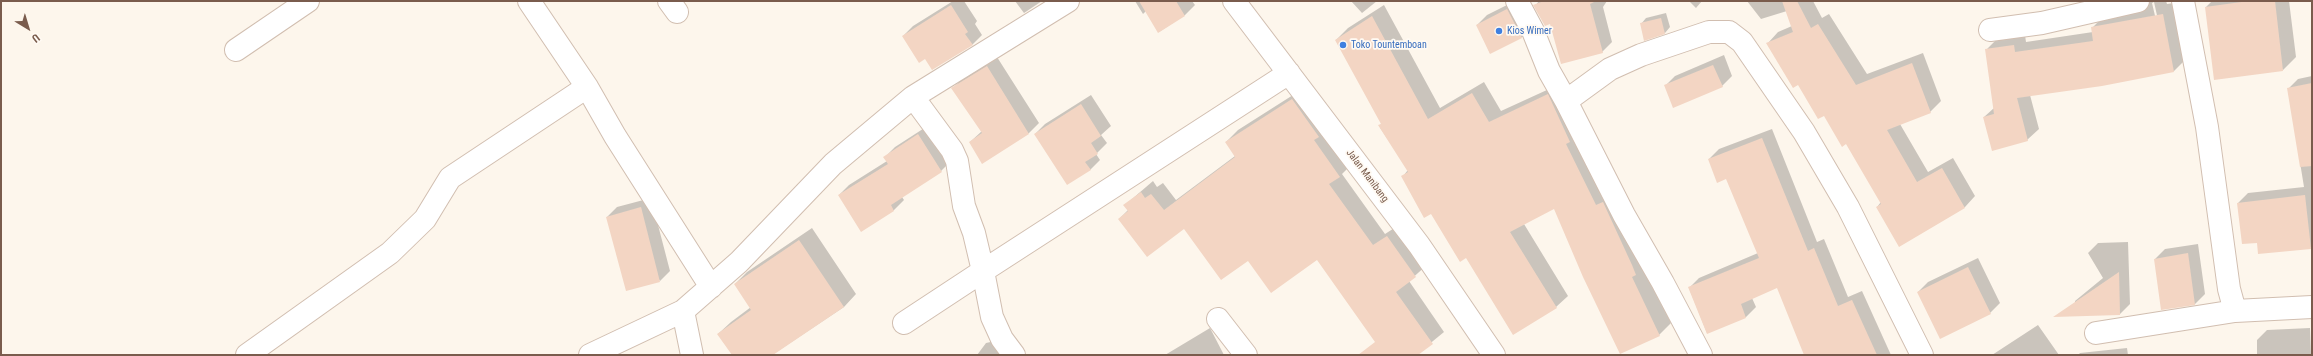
<!DOCTYPE html>
<style>
body{margin:0}
#map{position:relative;width:2313px;height:356px;overflow:hidden;background:#fdf6ec;font-family:"Roboto Condensed",sans-serif}
canvas{display:block}
.frame{position:absolute;inset:0;border:2px solid #7a5c4d;pointer-events:none}
.north{position:absolute;left:8px;top:8px;width:40px;height:40px;-webkit-text-stroke:3px #fffaf3;paint-order:stroke;rotate:142deg;font-size:11px;font-weight:700;line-height:16px;text-align:center;color:#7a5c4d}
.north::after{content:'';display:block;margin:auto;width:14px;height:18px;background:#7a5c4d;clip-path:polygon(50% 0,100% 100%,50% 72%,0 100%)}
</style>
<div id="map">
<canvas width="2313" height="356"></canvas>
<div class="frame"></div>
<div class="north">U</div>
</div>
<script>
const g = document.querySelector('canvas').getContext('2d');
g.lineJoin = 'round';
function fill(path, color) {
  g.fillStyle = color;
  g.fill(path, 'evenodd');
}
function shape(rows) {
  const path = new Path2D();
  for (const r of rows) {
    path.moveTo(r[0], r[1]);
    for (let i = 2; i < r.length; i += 2) path.lineTo(r[i], r[i + 1]);
  }
  return path;
}
function trace(path, color, width, dash) {
  g.strokeStyle = color;
  g.lineWidth = width;
  g.lineCap = dash ? 'butt' : 'round';
  g.setLineDash(dash || []);
  g.stroke(path);
}
function drawText(font, color, halo, rows, align = 'center') {
  g.font = font + ' "Roboto Condensed",sans-serif';
  g.lineWidth = 3.5;
  g.setLineDash([]);
  g.textBaseline = 'middle';
  g.strokeStyle = halo;
  g.fillStyle = color;
  for (const [text, x, y, turn = 0] of rows) {
    g.save();
    g.translate(x, y);
    g.rotate((+turn || 0) * Math.PI / 180);
    g.textAlign = isNaN(turn) ? turn : align;
    if (halo) g.strokeText(text, 0, 0);
    g.fillText(text, 0, 0);
    g.restore();
  }
}
fill(shape([
 [953,1,964,1,977,21,975,24,982,35,972,45,903,36,913,26],
 [1015,1,1042,1,1024,13],
 [1135,1,1192,1,1195,5,1185,15,1159,32,1146,11,1143,14],
 [1351,1,1377,1,1362,13],
 [1515,1,1532,27,1522,37,1490,53,1477,25,1487,15],
 [1539,1,1607,1,1603,7,1612,42,1602,52,1551,22,1535,6],
 [1689,1,1702,1,1696,8],
 [1747,1,1813,1,1822,18,1829,14,1867,74,1923,53,1941,101,1930,112,1900,124,1928,172,1953,158,1975,196,1965,207,1900,245,1877,207,1881,202,1846,143,1768,43,1778,32,1792,26,1787,11,1761,19],
 [2151,1,2166,1,2167,4,2174,3,2185,60,2174,71,2102,85,2030,95,2039,129,2027,140,1984,117,1994,108,1986,50,1997,39,2025,35,2026,42,2093,32,2092,28,2103,17],
 [2154,2,2158,20,2156,20,2152,3],
 [2212,1,2289,1,2296,57,2283,70,2206,7],
 [1384,5,1440,108,1484,82,1501,111,1560,84,1671,323,1659,335,1555,207,1524,224,1568,296,1556,307,1466,257,1403,176,1408,170,1379,126,1382,123,1336,40,1348,28],
 [1666,13,1670,27,1665,33,1641,24,1646,18],
 [1724,55,1732,76,1722,86,1665,86,1675,76],
 [997,57,1039,123,1029,133,983,162,970,142,982,131,953,88,963,78],
 [2312,76,2312,246,2310,248,2258,242,2238,203,2248,193,2304,187,2288,89,2298,79],
 [1304,88,1351,165,1342,174,1385,234,1399,225,1427,265,1409,281,1444,332,1416,355,1378,355,1376,342,1318,259,1249,260,1184,227,1119,219,1128,210,1125,205,1153,181,1157,187,1163,183,1176,200,1235,156,1226,142,1238,130],
 [1091,95,1111,126,1101,135,1107,143,1096,154,1100,160,1090,170,1035,134,1045,124],
 [929,125,951,161,941,171,902,197,904,200,894,210,862,230,839,195,849,185,887,161,885,157,895,147],
 [1772,129,1817,242,1824,239,1848,297,1862,291,1891,355,1805,355,1778,286,1752,298,1756,307,1746,317,1707,333,1689,288,1699,278,1758,253,1727,178,1709,159,1719,149],
 [651,198,670,271,660,281,607,217,617,207],
 [812,228,856,294,844,307,772,355,733,355,718,334,731,322,751,307,735,284,747,272],
 [2128,242,2130,304,2120,314,2075,315,2075,301,2103,278,2088,253,2098,243],
 [2198,244,2205,294,2195,304,2162,309,2155,259,2165,249],
 [1978,258,2000,303,1990,313,1918,292,1928,282],
 [2038,325,2059,355,1992,355],
 [1210,328,1224,355,1165,355],
 [2310,328,2311,355,2257,355,2257,340,2267,330],
 [1004,339,1017,355,977,355,986,343],
 [2127,348,2128,355,2078,355,2080,353]
]), '#0003');
fill(shape([
 [1139,1,1176,1,1185,16,1158,33],
 [1544,1,1596,1,1590,4,1603,53,1561,64,1550,24,1545,26,1533,5],
 [1782,1,1797,1,1811,28,1818,24,1856,85,1912,63,1931,113,1887,130,1917,182,1942,168,1965,208,1899,247,1876,207,1881,204,1846,144,1842,147,1824,116,1818,119,1798,85,1793,88,1766,43,1793,32],
 [2249,1,2275,1,2283,71,2214,80,2205,7],
 [951,5,968,32,965,34,973,45,932,70,925,59,919,63,902,36],
 [1507,9,1522,38,1490,54,1476,25],
 [2163,14,2174,72,2102,86,2017,98,2028,141,1992,151,1983,117,1994,114,1985,49,2014,45,2015,52,2093,41,2091,27],
 [1372,16,1428,119,1472,93,1489,122,1548,94,1570,142,1566,144,1596,205,1603,202,1632,265,1636,275,1632,277,1660,336,1620,354,1583,277,1554,209,1510,232,1557,308,1513,335,1466,258,1460,262,1431,214,1424,218,1401,176,1408,172,1378,125,1381,124,1335,40],
 [1661,18,1665,34,1644,41,1640,23],
 [1713,65,1723,87,1673,108,1664,85],
 [987,66,1029,134,982,164,969,142,982,133,951,88],
 [2312,83,2312,166,2300,167,2287,88],
 [1292,99,1319,137,1314,140,1340,177,1329,184,1373,245,1387,236,1416,277,1396,292,1433,344,1418,355,1358,355,1375,342,1317,260,1271,293,1248,261,1221,280,1184,229,1147,257,1118,219,1128,211,1123,205,1141,192,1145,198,1151,194,1164,210,1235,157,1225,142],
 [1081,104,1101,136,1091,143,1098,154,1085,162,1091,170,1067,185,1034,134],
 [918,134,942,172,891,205,894,211,861,232,838,195,888,164,883,157],
 [1762,138,1808,251,1814,248,1838,306,1852,300,1877,355,1804,355,1777,288,1741,304,1746,318,1707,334,1688,287,1759,258,1726,179,1717,183,1708,159],
 [2305,195,2311,249,2258,254,2257,243,2242,244,2237,203],
 [641,207,660,282,626,291,606,217],
 [799,240,844,307,773,355,732,355,717,334,751,310,734,284],
 [2188,253,2195,305,2161,310,2154,259],
 [1968,267,1991,314,1940,339,1917,292],
 [2119,272,2120,315,2053,317]
]), '#f3d5c3');
const minor = shape([
 [529,1,587,87,615,136,711,287],
 [669,1,677,12],
 [1068,1,913,97,952,150,957,161,964,206,974,233,983,271,1289,73],
 [1234,1,1419,245,1494,355],
 [1517,1,1533,31,1549,71,1566,101,1624,215,1663,283,1701,355],
 [2183,1,2207,127,2229,289,2235,311,2312,307],
 [1990,30,2042,23,2138,1],
 [236,50,308,1],
 [1566,101,1610,69,1641,55,1709,32,1729,32,1742,42,1804,132,1848,207,1922,355],
 [1218,319,1246,355],
 [904,323,983,271,992,317,1002,339,1014,355],
 [2096,333,2235,311],
 [247,355,390,253,425,219,450,178,587,87],
 [590,355,683,311],
 [692,355,683,311,739,262,833,164,913,97]
]);
trace(minor, '#d1beb0', 24);
trace(minor, '#fff', 22);
for (const [x, y, r, color] of [
 [1499,31,4,"#3f7fe0"],
 [1343,45,4,"#3f7fe0"]
]) {
  const dot = new Path2D();
  dot.arc(x, y, r, 0, 2 * Math.PI);
  g.fillStyle = color;
  g.fill(dot);
  trace(dot, '#fffaf3', 1.5);
}
drawText('10px', '#366cbe', '#fffaf3', [
 ["Kios Wimer",1507,31],
 ["Toko Tountemboan",1351,45]
], 'left');
drawText('10px', '#7a5c4d', '#fffaf3', [
 ["Jalan Manibang",1367,176,53]
]);
</script>
